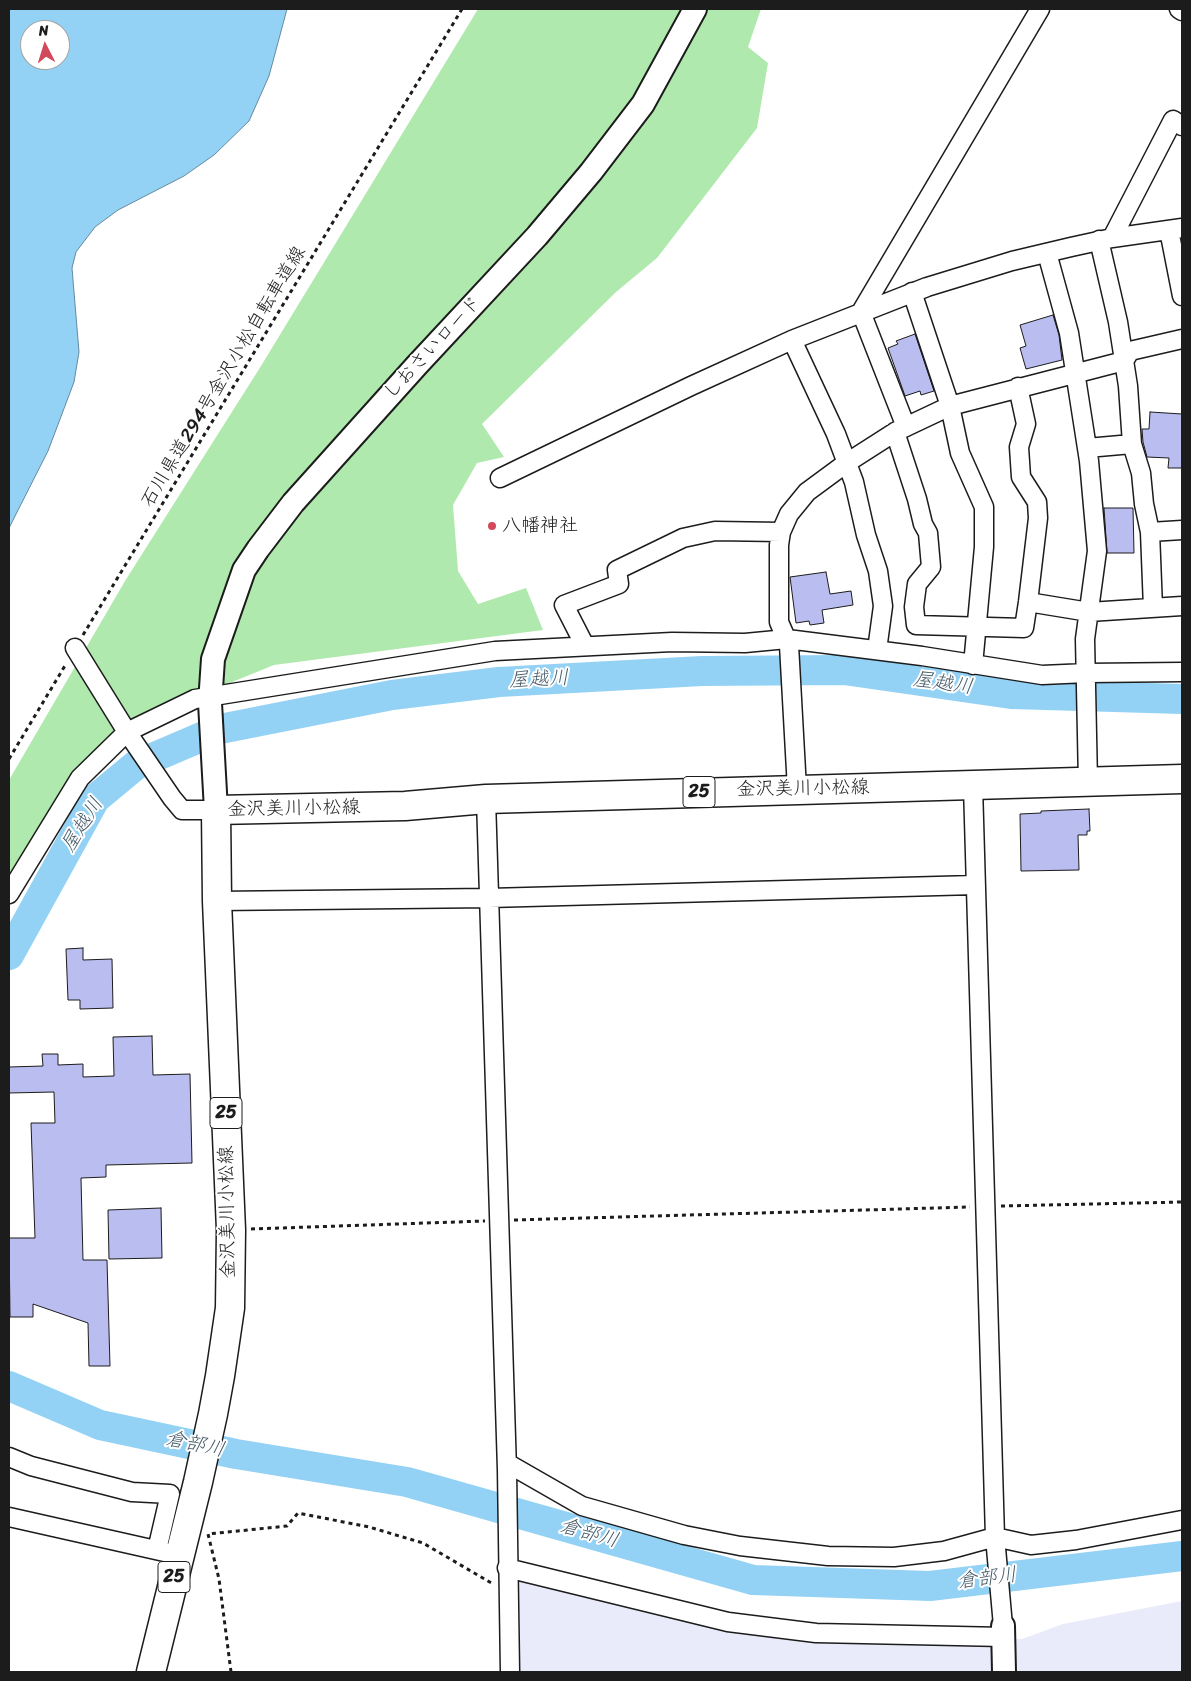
<!DOCTYPE html>
<meta charset="utf-8">
<style>
body{margin:0}
#map{position:relative;width:1191px;height:1681px;overflow:hidden;background:#fff;font-family:Sriracha,sans-serif}
canvas{display:block}
.frame{position:absolute;inset:0;border:10px solid #1c1c1c;pointer-events:none}
.north{position:absolute;left:20px;top:20px;width:50px;height:50px;box-sizing:border-box;background:#fff;border:1px solid #a4a4a4;border-radius:50%;rotate:355deg;font-size:14px;font-weight:700;line-height:20px;text-align:center;color:#1c1c1c}
.north::after{content:'';display:block;margin:auto;width:18px;height:22px;background:#d1495b;clip-path:polygon(50% 0,100% 100%,50% 72%,0 100%)}
</style>
<div id="map">
<canvas width="1191" height="1681"></canvas>
<div class="frame"></div>
<div class="north">N</div>
</div>
<script>
const g = document.querySelector('canvas').getContext('2d');
g.lineJoin = 'round';
function fill(path, color) {
  g.fillStyle = color;
  g.fill(path, 'evenodd');
}
function shape(rows) {
  const path = new Path2D();
  for (const r of rows) {
    path.moveTo(r[0], r[1]);
    for (let i = 2; i < r.length; i += 2) path.lineTo(r[i], r[i + 1]);
  }
  return path;
}
function trace(path, color, width, dash) {
  g.strokeStyle = color;
  g.lineWidth = width;
  g.lineCap = dash ? 'butt' : 'round';
  g.setLineDash(dash || []);
  g.stroke(path);
}
function drawText(font, color, halo, rows, align = 'center') {
  g.font = font + ' Sriracha,"Klee One",sans-serif';
  g.lineWidth = 4;
  g.setLineDash([]);
  g.textBaseline = 'middle';
  g.strokeStyle = halo;
  g.fillStyle = color;
  for (const [text, x, y, turn = 0] of rows) {
    g.save();
    g.translate(x, y);
    g.rotate((+turn || 0) * Math.PI / 180);
    g.textAlign = isNaN(turn) ? turn : align;
    if (halo) g.strokeText(text, 0, 0);
    g.fillText(text, 0, 0);
    g.restore();
  }
}
fill(shape([
 [515,1580,668,1618,842,1644,1022,1639,1063,1624,1182,1601,1182,1672,517,1672]
]), '#eaebfa');
fill(shape([
 [478,9,761,9,748,47,768,63,757,128,657,258,616,292,482,424,504,457,477,463,453,505,458,571,478,604,526,588,543,630,274,665,141,719,75,773,9,877,9,780,125,581,261,366]
]), '#b0e9ad');
const water = shape([
 [9,9,287,9,269,76,249,121,214,155,184,176,118,210,95,227,76,252,72,268,79,352,74,382,48,451,9,528,9,9],
 [30,30,60,30,60,60,30,60,30,30]
]);
fill(water, '#94d2f5');
trace(water, '#64899e', 1);
trace(shape([
 [9,955,95,799,136,765,220,729,392,695,499,682,702,671,844,670,1011,694,1182,699],
 [9,1386,100,1425,236,1454,407,1482,753,1580,930,1586,1182,1556]
]), '#94d2f5', 30);
const building = shape([
 [1053,315,1059,335,1062,360,1026,369,1020,348,1026,346,1020,325,1053,315],
 [915,334,934,391,921,395,920,391,905,396,888,348,898,344,896,341,915,334],
 [1150,412,1182,414,1182,468,1168,468,1169,458,1147,457,1143,442,1142,429,1149,429,1150,412],
 [1104,508,1133,508,1134,553,1107,553,1104,508],
 [826,572,830,594,851,591,853,605,822,610,824,623,810,625,809,621,796,623,790,577,826,572],
 [1089,809,1090,831,1087,831,1087,835,1078,835,1079,870,1021,871,1020,814,1041,813,1041,811,1089,809],
 [83,948,83,960,112,959,113,1008,80,1009,80,1000,68,1000,66,949,83,948],
 [152,1036,153,1075,190,1074,192,1163,106,1165,106,1177,81,1178,83,1260,107,1260,110,1366,89,1366,88,1323,33,1304,33,1317,10,1317,9,1238,35,1238,31,1123,55,1123,54,1092,9,1093,9,1067,43,1066,42,1054,58,1054,58,1065,83,1064,83,1077,114,1076,113,1037,152,1036],
 [161,1208,162,1258,109,1259,108,1210,161,1208]
]);
fill(building, '#b9bdef');
trace(building, '#1c1c1c', 1);
const minor = shape([
 [1179,9,1182,11],
 [1169,230,1182,296],
 [1112,238,1173,120,1182,126],
 [1099,240,1118,322,1128,386,1132,444,1141,473,1144,504,1150,532,1153,608],
 [1047,253,1069,333,1089,461,1097,551,1085,639,1088,783],
 [912,292,950,406,960,453,984,507,984,547,973,665],
 [861,312,1040,9],
 [861,312,906,427],
 [792,340,836,434,854,482,866,535,878,571,883,606,877,650],
 [895,432,917,499,923,524,928,533,931,567,917,584,914,607,916,625,1024,628,1028,602,1038,518,1037,502,1021,477,1019,447,1026,424,1018,387],
 [1087,448,1132,444],
 [500,478,691,386,792,340,927,287,1012,261,1071,247,1112,238,1182,228],
 [1150,532,1182,530],
 [1028,602,1089,612,1182,606],
 [585,646,564,605,619,584,617,570,683,538,715,531,781,532],
 [75,648,127,732,172,798,182,810,216,810],
 [973,786,995,1537,1003,1626],
 [797,789,789,645,779,622,779,545,781,532,789,514,807,492,845,464,895,432,950,406,1124,361,1130,351,1182,339],
 [486,799,507,1470,510,1672],
 [9,894,80,778,127,732,195,699,495,651,672,642,745,643,787,639,922,656,1042,675,1087,673,1182,672],
 [217,901,489,898,975,885],
 [9,1457,31,1466,132,1492,170,1494,157,1550],
 [507,1463,582,1506,684,1535,740,1546,828,1556,894,1557,944,1551,995,1537,1031,1545,1076,1540,1182,1520],
 [9,1517,169,1553],
 [507,1568,728,1622,816,1633,1004,1637]
]);
const tertiary = shape([
 [216,810,210,703,213,659,244,570,258,549,293,503,417,365,537,236,591,172,643,104,695,9],
 [1003,1626,1004,1672]
]);
const primary = shape([
 [151,1672,198,1482,213,1414,220,1376,230,1308,231,1230,217,901,216,810,405,806,486,799,1182,779]
]);
trace(minor, '#1c1c1c', 21);
trace(tertiary, '#1c1c1c', 26);
trace(primary, '#1c1c1c', 31);
trace(shape([
 [83,635,462,9],
 [9,759,66,664],
 [1001,1206,1182,1202],
 [514,1220,970,1207],
 [251,1229,485,1221],
 [231,1672,219,1579,208,1534,287,1526,298,1513,369,1527,423,1543,493,1584]
]), '#1c1c1c', 3, [4, 4]);
trace(minor, '#fff', 18);
trace(tertiary, '#fff', 22);
trace(primary, '#fff', 28);
for (const [x, y, r, color] of [
 [492,526,5,"#d1495b"]
]) {
  const dot = new Path2D();
  dot.arc(x, y, r, 0, 2 * Math.PI);
  g.fillStyle = color;
  g.fill(dot);
  trace(dot, '#fff', 2);
}
for (const [x, y, w] of [
 [699,792,32],
 [226,1113,32],
 [174,1577,32]
]) {
  const box = new Path2D();
  box.roundRect(x - w / 2, y - 15.5, w, 31, 4);
  g.fillStyle = '#fff';
  g.fill(box);
  trace(box, '#1c1c1c', 1);
}
drawText('bold 18px', '#1c1c1c', null, [
 ["25",699,792],
 ["25",226,1113],
 ["25",174,1577]
]);
drawText('19px', '#1c1c1c', '#fff', [
 ["しおさいロード",433,348,-47],
 ["石川県道294号金沢小松自転車道線",224,377,-59],
 ["金沢美川小松線",803,789,-1],
 ["金沢美川小松線",294,809,-1],
 ["金沢美川小松線",228,1212,-91]
]);
drawText('19px', '#1c1c1c', '#fff', [
 ["八幡神社",502,526]
], 'left');
drawText('italic 20px', '#465c68', '#fff', [
 ["屋越川",539,680,-3],
 ["屋越川",943,684,8],
 ["屋越川",83,825,-58],
 ["倉部川",195,1445,12],
 ["倉部川",589,1534,16],
 ["倉部川",987,1579,-7]
]);
</script>
